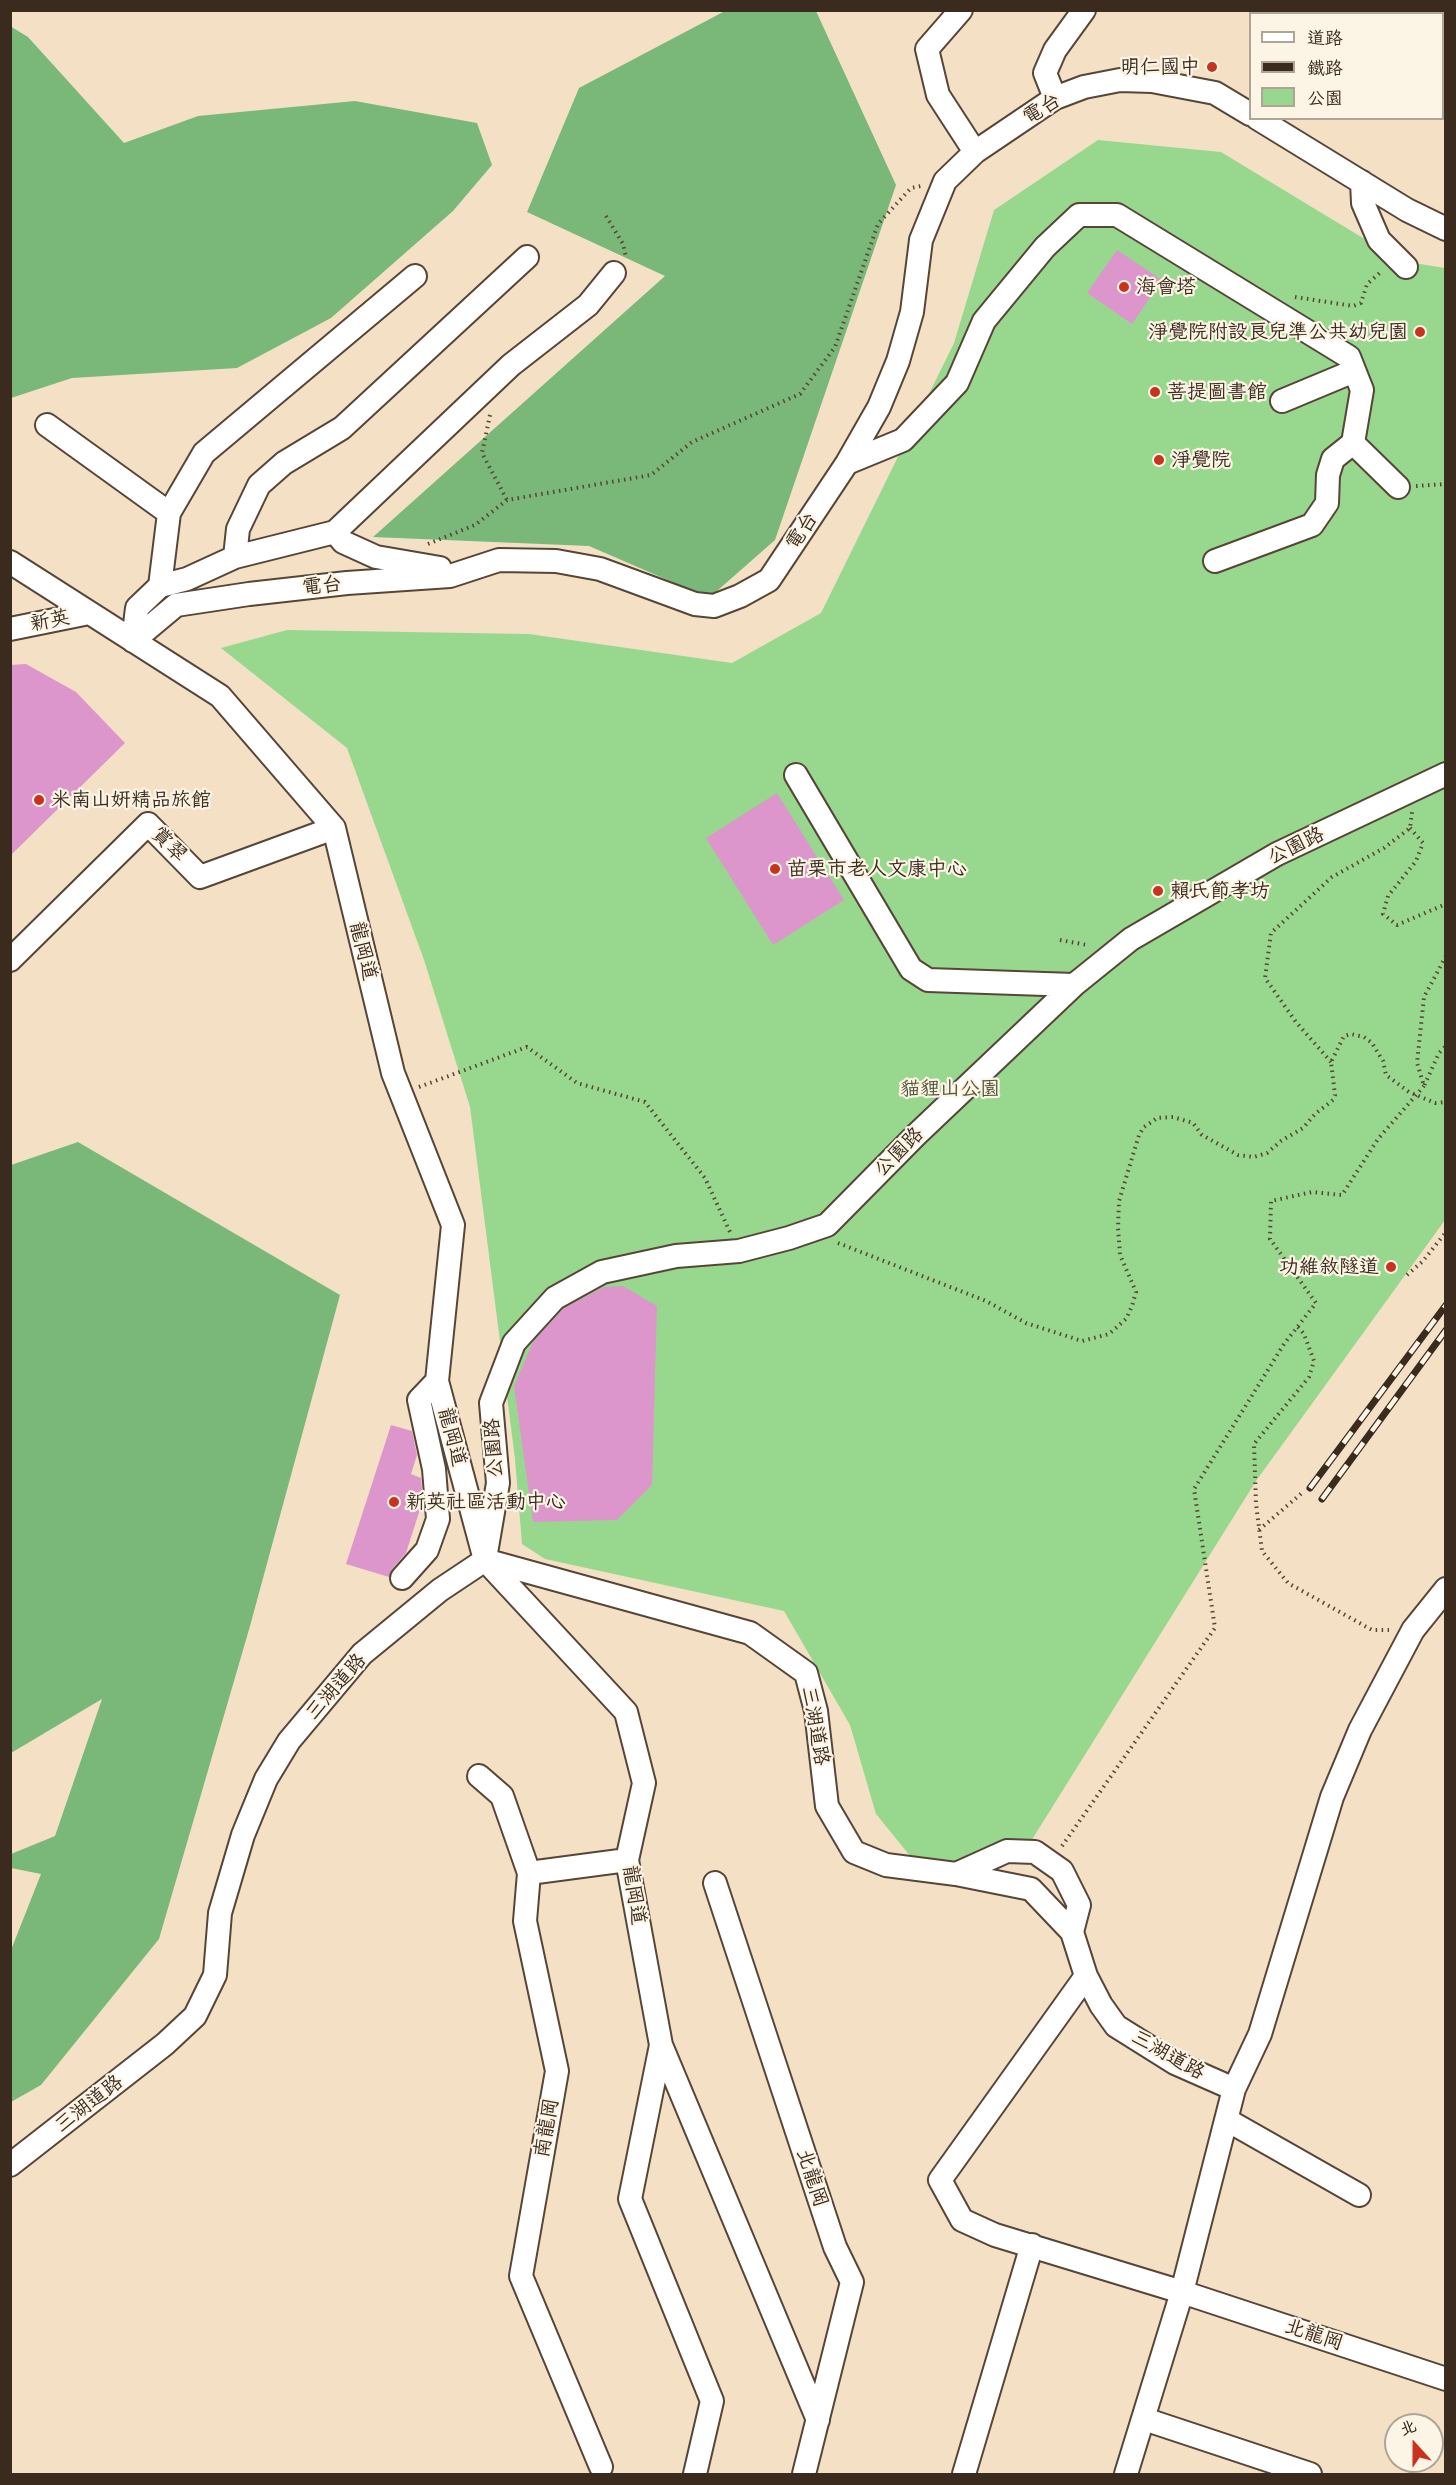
<!DOCTYPE html>
<meta charset="utf-8">
<style>
body{margin:0}
#map{position:relative;width:1456px;height:2485px;overflow:hidden;background:#f4e1c5;font-family:"Comic Neue","LXGW WenKai TC",sans-serif}
canvas{display:block}
.frame{position:absolute;inset:0;border:12px solid #3b2a1e;pointer-events:none}
.legend{position:absolute;left:1249px;top:12px;width:195px;height:108px;box-sizing:border-box;background:#fcf5e5;border:2px solid #afa495;margin:0;padding:8px 10px;list-style:none;font-size:18px;color:#3b2a1e}
.legend li{display:flex;align-items:center;gap:12px;height:30px}
.legend b{width:30px;border:2px solid #afa495}
.north{position:absolute;left:1384px;top:2413px;width:60px;height:60px;box-sizing:border-box;background:#fcf5e5;border:2px solid #afa495;border-radius:50%;rotate:339deg;font-size:16px;font-weight:700;line-height:24px;text-align:center;color:#3b2a1e}
.north::after{content:'';display:block;margin:auto;width:21px;height:27px;background:#c8321e;clip-path:polygon(50% 0,100% 100%,50% 72%,0 100%)}
</style>
<div id="map">
<canvas width="1456" height="2485"></canvas>
<div class="frame"></div>
<ul class="legend">
<li><b style="height:8px;background:#fff"></b>道路</li>
<li><b style="height:8px;background:#3b2a1e"></b>鐵路</li>
<li><b style="height:16px;background:#98d88e"></b>公園</li>
</ul>
<div class="north">北</div>
</div>
<script>
const g = document.querySelector('canvas').getContext('2d');
g.lineJoin = 'round';
function fill(path, color) {
  g.fillStyle = color;
  g.fill(path, 'evenodd');
}
function shape(rows) {
  const path = new Path2D();
  for (const r of rows) {
    path.moveTo(r[0], r[1]);
    for (let i = 2; i < r.length; i += 2) path.lineTo(r[i], r[i + 1]);
  }
  return path;
}
function trace(path, color, width, dash) {
  g.strokeStyle = color;
  g.lineWidth = width;
  g.lineCap = dash ? 'butt' : 'round';
  g.setLineDash(dash || []);
  g.stroke(path);
}
function drawText(font, color, halo, rows, align = 'center') {
  g.font = font + ' "Comic Neue","LXGW WenKai TC",sans-serif';
  g.lineWidth = 4.5;
  g.setLineDash([]);
  g.textBaseline = 'middle';
  g.strokeStyle = halo;
  g.fillStyle = color;
  for (const [text, x, y, turn = 0] of rows) {
    g.save();
    g.translate(x, y);
    g.rotate((+turn || 0) * Math.PI / 180);
    g.textAlign = isNaN(turn) ? turn : align;
    if (halo) g.strokeText(text, 0, 0);
    g.fillText(text, 0, 0);
    g.restore();
  }
}
fill(shape([
 [1098,140,1221,152,1401,261,1445,268,1445,1220,1256,1481,1018,1862,920,1868,876,1814,850,1725,784,1611,545,1559,522,1544,515,1459,470,1107,424,960,347,748,221,648,287,630,529,634,732,663,821,613,954,343,994,210]
]), '#98d88e');
fill(shape([
 [725,11,816,11,896,185,775,540,709,598,589,546,373,537,665,276,527,212,579,88],
 [10,26,28,37,124,143,198,116,355,101,477,123,492,165,453,211,331,318,237,368,72,378,11,398],
 [78,1142,340,1295,250,1626,159,1939,41,2085,11,2102,11,1950,41,1874,11,1868,11,1854,55,1836,102,1699,11,1753,11,1165]
]), '#7ab879');
fill(shape([
 [1117,250,1162,280,1132,324,1087,293],
 [26,664,76,692,125,743,10,856,10,665],
 [777,793,844,900,773,945,706,838],
 [623,1286,657,1306,652,1485,617,1520,533,1522,514,1386,533,1342,564,1308,604,1287],
 [391,1425,412,1431,417,1455,411,1474,421,1478,423,1500,406,1553,392,1569,389,1577,346,1564]
]), '#dc96cb');
const minor = shape([
 [961,10,927,49,938,95,975,152],
 [1369,14,1386,10],
 [1055,98,1045,73,1055,50,1084,10],
 [1257,118,1407,210,1446,229],
 [1362,182,1363,203,1379,240,1406,267],
 [1282,401,1354,371],
 [47,425,169,513],
 [847,463,903,440,957,383,984,321,1045,247,1079,215,1117,215,1349,357,1362,390,1353,443,1398,487],
 [235,557,238,529,259,485,284,463,342,428,527,257],
 [1215,561,1312,525,1327,503,1328,475,1333,459,1353,443],
 [10,562,220,696,334,828,393,1073,453,1225,437,1381,485,1560,626,1712,644,1783,627,1860,661,2045,630,2199,712,2401,695,2474],
 [440,568,376,557,343,542,335,532,511,365,588,305,614,273],
 [160,586,169,513,204,453,415,276],
 [10,629,89,613],
 [133,641,176,605,249,594,347,583,450,576,499,560,556,561,600,569,695,604,714,606,740,596,769,580,847,463,879,407,898,361,912,312,921,240,945,181,975,152,1055,98,1084,87,1120,80,1152,81,1215,93,1250,114],
 [133,641,137,608,160,586,187,579,235,557,335,532],
 [796,775,911,969,928,980,1074,985],
 [10,960,148,824,200,877,334,828],
 [486,1553,498,1483,491,1403,514,1343,555,1298,602,1272,676,1256,739,1251,789,1238,827,1225,916,1135,1074,985,1131,939,1277,854,1446,774],
 [402,1578,427,1550,438,1519,434,1469,419,1400,437,1381],
 [479,1776,502,1796,529,1873],
 [956,1874,1007,1851,1035,1852,1062,1871,1079,1905,1072,1932],
 [715,1883,835,2247,852,2282,804,2474],
 [1086,1976,940,2180,962,2220,995,2235,1182,2292,1446,2379],
 [661,2045,818,2420],
 [1227,2120,1359,2195],
 [10,2165,165,2044,195,2016,215,1975,220,1913,243,1835,266,1779,289,1741,362,1654,440,1590,485,1560,750,1633,806,1673,816,1711,827,1806,854,1852,886,1865,956,1874,1031,1889,1072,1932,1086,1976,1101,2005,1116,2026,1175,2063,1234,2089],
 [1144,2419,1310,2474],
 [601,2467,521,2276,557,2071,525,1921,529,1873,627,1860],
 [964,2474,1032,2245],
 [1126,2474,1182,2292,1234,2089,1260,2034,1332,1797,1360,1730,1413,1630,1446,1589]
]);
trace(minor, '#574537', 26);
trace(shape([
 [606,216,623,244,626,257],
 [1295,297,1353,306,1361,303,1367,284,1382,271],
 [490,415,482,453,507,500],
 [1416,486,1446,484],
 [428,544,475,525,507,500,651,475,692,442,800,394,835,347,878,224,911,188,921,186],
 [1410,828,1423,843,1416,861,1388,896,1383,914,1397,925,1446,904],
 [1060,940,1087,945],
 [1446,956,1424,997,1417,1063,1424,1086,1439,1053,1446,1046],
 [1331,1062,1296,1022,1265,978,1271,933,1332,877,1384,848,1410,828,1412,812],
 [419,1087,527,1047,577,1083,645,1102,705,1178,730,1232],
 [838,1243,986,1301,1026,1323,1082,1341,1109,1334,1126,1319,1132,1306,1136,1292,1120,1255,1118,1228,1119,1201,1139,1135,1144,1127,1153,1121,1157,1118,1173,1117,1193,1123,1202,1135,1238,1155,1254,1157,1267,1153,1281,1141,1303,1128,1315,1114,1333,1100,1335,1095,1331,1062,1344,1036,1351,1034,1364,1037,1372,1043,1383,1061,1386,1075,1409,1092,1435,1103,1446,1102],
 [1407,1275,1423,1261,1446,1232],
 [1298,1327,1304,1334,1314,1361,1309,1377,1254,1444,1256,1504,1262,1551,1288,1583,1372,1630,1389,1630],
 [1259,1530,1303,1492],
 [1062,1846,1215,1628,1194,1489,1284,1344,1316,1303,1270,1239,1271,1201,1312,1192,1342,1195,1378,1139,1424,1086]
]), '#574537', 4, [1.5, 4.5]);
trace(minor, '#fff', 22);
const rail = shape([
 [1310,1488,1446,1305],
 [1322,1499,1446,1330]
]);
trace(rail, '#3b2a1e', 7);
trace(rail, '#fcf5e5', 4.5, [14]);
for (const [x, y, r, color] of [
 [1212,67,6,"#c8321e"],
 [1124,287,6,"#c8321e"],
 [1420,332,6,"#c8321e"],
 [1155,392,6,"#c8321e"],
 [1159,460,6,"#c8321e"],
 [39,800,6,"#c8321e"],
 [775,869,6,"#c8321e"],
 [1158,891,6,"#c8321e"],
 [1391,1267,6,"#c8321e"],
 [394,1502,6,"#c8321e"]
]) {
  const dot = new Path2D();
  dot.arc(x, y, r, 0, 2 * Math.PI);
  g.fillStyle = color;
  g.fill(dot);
  trace(dot, '#fcf5e5', 2);
}
drawText('20px', '#3b2a1e', '#fcf5e5', [
 ["明仁國中",1200,67,"right"],
 ["海會塔",1136,287],
 ["淨覺院附設良兒準公共幼兒園",1408,332,"right"],
 ["菩提圖書館",1167,392],
 ["淨覺院",1171,460],
 ["米南山妍精品旅館",51,800],
 ["苗栗市老人文康中心",787,869],
 ["賴氏節孝坊",1170,891],
 ["功維敘隧道",1379,1267,"right"],
 ["新英社區活動中心",406,1502]
], 'left');
drawText('20px', '#3b2a1e', '#fcf5e5', [
 ["電台",1042,109,-31],
 ["電台",802,531,-56],
 ["電台",322,586,-6],
 ["新英",50,621,-11],
 ["賞翠",169,845,45],
 ["公園路",1296,846,-26],
 ["龍岡道",363,951,76],
 ["公園路",899,1152,-45],
 ["龍岡道",452,1437,75],
 ["公園路",494,1448,-94],
 ["三湖道路",336,1687,-49],
 ["三湖道路",815,1726,80],
 ["龍岡道",634,1895,81],
 ["三湖道路",1168,2055,29],
 ["三湖道路",89,2104,-38],
 ["南龍岡",547,2128,-80],
 ["北龍岡",812,2178,72],
 ["北龍岡",1314,2335,18]
]);
drawText('20px', '#52563a', '#fcf5e5', [
 ["貓貍山公園",950,1089]
]);
</script>
